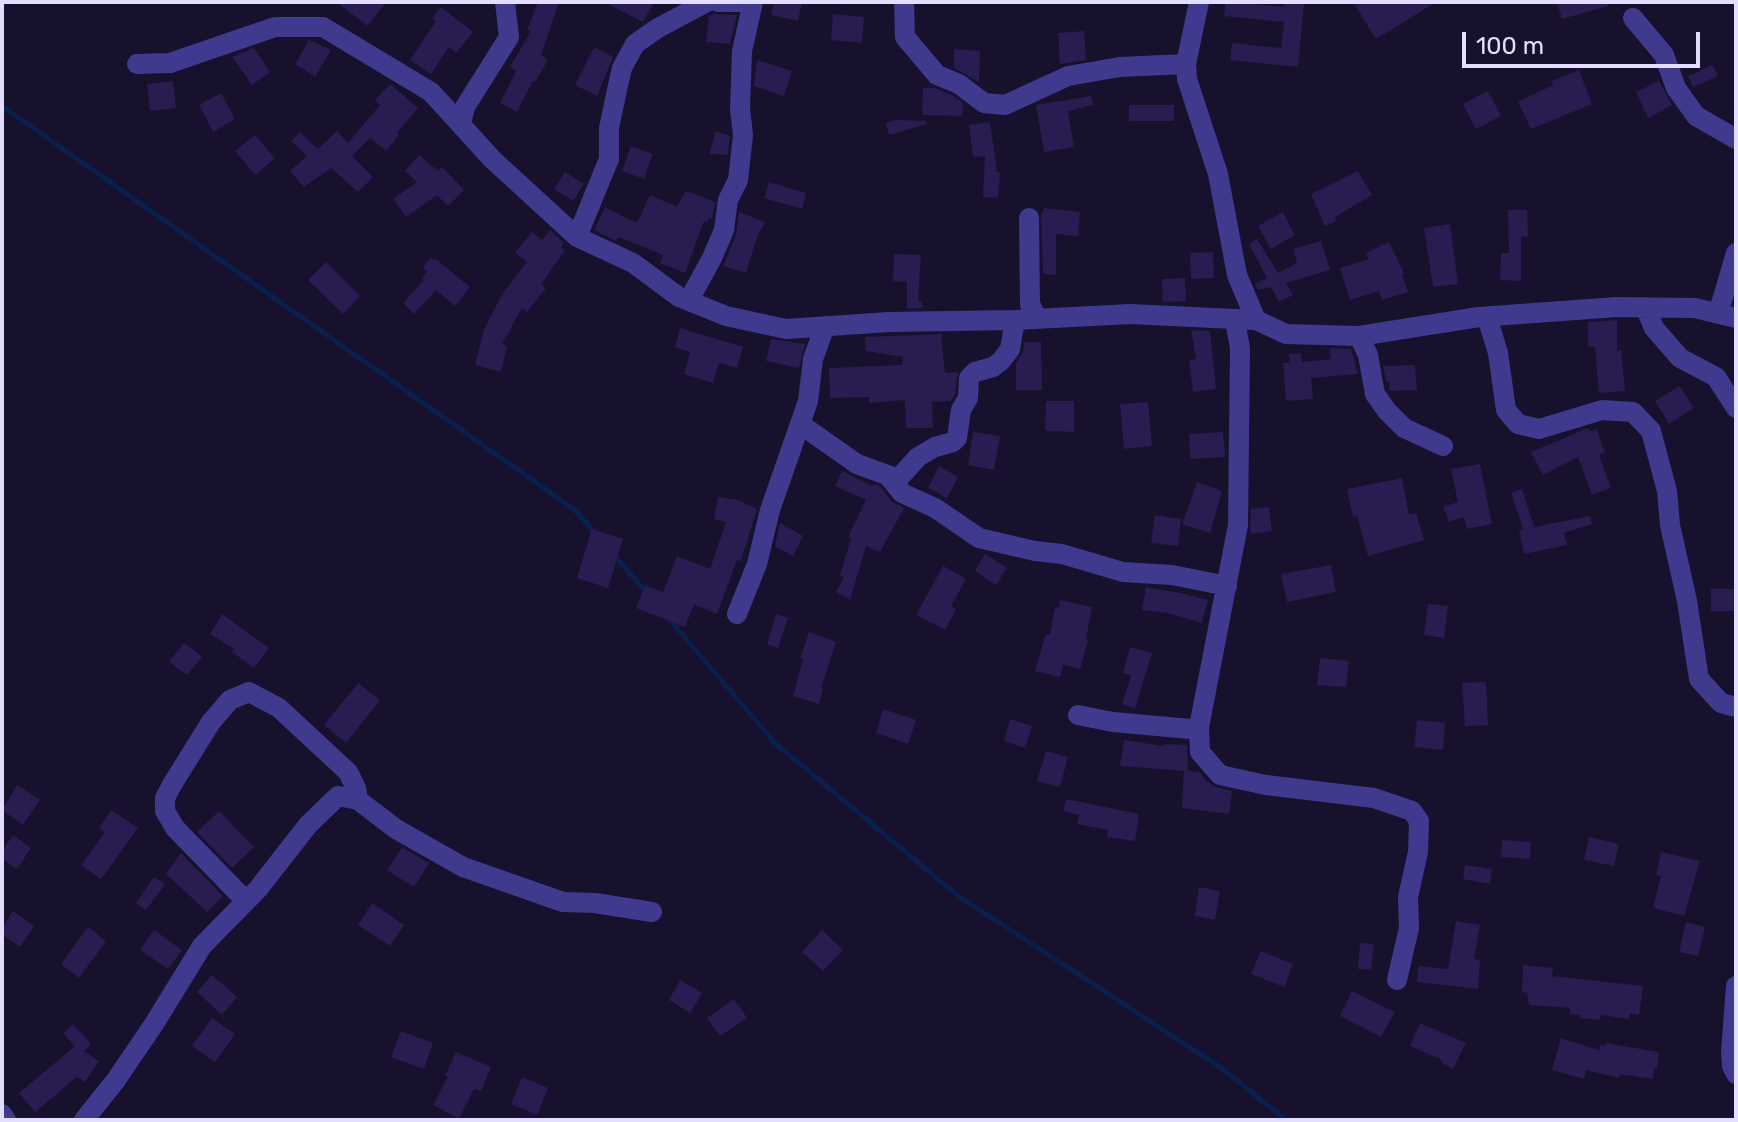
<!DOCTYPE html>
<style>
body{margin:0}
#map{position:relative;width:1738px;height:1122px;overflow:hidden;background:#17112e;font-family:Rubik,sans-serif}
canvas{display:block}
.frame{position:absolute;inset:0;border:4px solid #e3deff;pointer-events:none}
.scale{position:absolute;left:1462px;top:32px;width:238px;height:36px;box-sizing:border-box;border:4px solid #e3deff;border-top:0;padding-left:10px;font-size:24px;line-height:28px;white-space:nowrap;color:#e3deff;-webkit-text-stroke:6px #17112e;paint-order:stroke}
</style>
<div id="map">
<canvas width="1738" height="1122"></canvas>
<div class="frame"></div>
<div class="scale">100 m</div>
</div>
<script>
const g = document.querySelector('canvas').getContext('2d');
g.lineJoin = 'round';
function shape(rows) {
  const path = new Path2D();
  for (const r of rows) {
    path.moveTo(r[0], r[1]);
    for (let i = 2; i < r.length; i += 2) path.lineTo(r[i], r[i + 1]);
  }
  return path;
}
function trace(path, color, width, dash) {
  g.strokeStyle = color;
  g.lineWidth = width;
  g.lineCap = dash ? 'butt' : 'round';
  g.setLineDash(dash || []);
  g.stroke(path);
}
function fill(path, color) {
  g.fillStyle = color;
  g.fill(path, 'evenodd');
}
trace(shape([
 [2,106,575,510,594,532],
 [614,555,647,593],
 [669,619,775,743,957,895,1220,1067,1286,1120]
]), '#09204f', 5);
fill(shape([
 [336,2,386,2,368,26],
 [538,2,559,2,541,55,548,60,535,82,533,81,517,112,500,103,516,71,510,67,531,31,527,30],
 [604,2,654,2,643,22],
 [774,2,802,2,798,21,771,15],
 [1226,2,1284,7,1285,2,1304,2,1298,67,1230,60,1232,43,1281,48,1284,22,1224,16],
 [1353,2,1436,2,1376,39],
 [1557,2,1607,2,1608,6,1562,19],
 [441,7,473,32,456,53,449,47,431,74,410,60,436,21,432,18],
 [713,14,737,15,730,44,706,42,709,16],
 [833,14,864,17,862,43,831,40],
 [1084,31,1086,60,1060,64,1058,33],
 [309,40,331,50,315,77,295,64],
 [594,47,613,57,597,96,575,85],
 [254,48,270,72,252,85,232,57],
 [954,49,980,51,979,82,954,68],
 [757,60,792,71,784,96,754,86],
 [1712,65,1718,76,1693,87,1688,76],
 [1579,70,1592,104,1531,129,1518,102,1553,85,1552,81],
 [173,81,176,108,150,111,147,84],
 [1659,81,1672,105,1648,118,1636,92],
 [390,84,418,108,397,133,399,135,386,151,370,138,352,156,373,177,358,192,331,168,304,187,290,171,307,156,291,141,300,132,318,149,337,131,348,143,380,105,375,100],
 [923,88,934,88,952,95,963,103,962,116,922,115],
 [1488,91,1501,116,1476,129,1463,104],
 [221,93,235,119,213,132,199,105],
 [1091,96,1093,105,1068,111,1074,147,1044,152,1036,105],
 [1129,105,1174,105,1174,121,1129,121],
 [896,120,926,121,927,124,889,135,886,123],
 [990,122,997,172,1000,172,998,198,983,197,985,156,973,157,969,125],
 [716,131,730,136,728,155,709,154],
 [255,135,275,158,255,175,235,151],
 [631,146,653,154,644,179,622,171],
 [419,155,438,171,442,167,464,190,448,206,437,195,406,217,393,199,417,182,405,171],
 [1358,171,1372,195,1335,217,1336,221,1325,226,1311,194],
 [565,172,584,184,573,201,554,189],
 [769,182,806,193,802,209,764,198],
 [686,191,715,202,712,219,709,218,706,223,704,221,685,273,660,263,663,255,619,237,616,241,594,230,605,207,637,223,650,195,677,207],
 [1044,208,1080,212,1078,236,1056,234,1056,275,1043,274,1041,215],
 [1508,210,1527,210,1528,236,1521,237,1521,281,1500,280,1501,253,1509,253],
 [739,212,765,222,757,237,746,273,723,266,736,235],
 [1283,212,1295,235,1271,249,1258,226],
 [1450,224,1458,284,1433,287,1424,228],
 [550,230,564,243,561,248,565,250,541,284,546,288,527,312,522,308,502,344,507,346,501,372,475,365,484,329,503,293,527,262,515,253,532,232,542,240],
 [1257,239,1278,273,1297,263,1293,249,1321,241,1330,270,1286,283,1293,295,1279,302,1271,287,1258,290,1255,284,1267,278,1249,244],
 [1389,242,1404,273,1402,274,1408,292,1382,300,1379,291,1350,300,1340,268,1369,259,1366,253],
 [1213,252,1214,278,1191,279,1190,253],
 [894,254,921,255,918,301,922,301,922,308,907,309,907,282,893,281],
 [430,258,434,260,436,259,470,287,455,306,436,290,414,314,403,303,424,280,422,279,427,271,423,267],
 [326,262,360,296,343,314,308,280],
 [1185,278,1186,301,1163,302,1162,279],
 [1617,320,1617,351,1621,350,1625,391,1599,393,1595,347,1588,347,1588,322],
 [680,328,743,347,737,368,719,363,713,383,684,374,690,352,675,347],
 [1191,330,1210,331,1216,389,1193,392,1189,360,1196,359],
 [941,334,945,373,958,372,955,394,951,401,932,402,933,428,906,428,905,400,869,403,869,397,830,398,829,368,902,365,903,357,866,351,865,337],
 [771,339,805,344,799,368,766,361],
 [1024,342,1041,342,1042,390,1016,390,1016,363,1023,352],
 [1330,348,1351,349,1358,374,1311,378,1313,399,1286,401,1283,363,1290,363,1289,354,1301,353,1302,362,1331,359],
 [1415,365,1417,390,1390,391,1389,381,1386,381,1383,366],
 [1680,386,1694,408,1669,424,1655,401],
 [1046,401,1074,401,1074,432,1045,431],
 [1148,402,1152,446,1124,449,1120,404],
 [1588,428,1590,431,1596,429,1605,452,1599,455,1611,488,1592,495,1578,457,1543,475,1531,452],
 [973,432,1000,436,994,470,968,465],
 [1223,432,1225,457,1190,459,1189,434],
 [1480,464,1492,524,1467,529,1464,517,1449,522,1443,507,1458,502,1451,469],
 [939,466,958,477,947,498,928,488],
 [842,471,873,486,874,484,880,486,892,502,904,508,880,552,866,546,850,600,836,592,844,577,840,576,851,538,848,537,866,500,835,486],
 [1402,478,1409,515,1416,513,1424,540,1368,556,1357,516,1353,517,1347,489],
 [1197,482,1222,491,1210,533,1182,524],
 [1522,489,1534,527,1590,516,1592,524,1564,533,1567,545,1524,554,1519,530,1523,529,1511,493],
 [718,497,738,500,757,509,741,561,737,560,717,614,694,604,685,627,636,608,646,585,663,592,677,556,710,569,726,522,714,519],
 [1269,507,1272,531,1250,534,1251,509],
 [1155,515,1181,519,1178,546,1151,543],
 [780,523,803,536,793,556,775,546],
 [592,529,623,539,608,588,577,578],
 [985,554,1007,568,996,585,975,571],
 [1331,565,1336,592,1287,602,1281,574],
 [943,566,966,579,951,606,956,609,945,630,916,615],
 [1146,587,1181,593,1208,600,1202,623,1168,613,1142,610],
 [1711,589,1735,589,1735,611,1711,611],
 [1060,600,1092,607,1086,639,1088,640,1080,669,1063,665,1060,677,1035,671,1046,634,1050,635,1055,607,1059,608],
 [1428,604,1448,606,1444,638,1424,635],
 [222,614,269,648,254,668,232,652,234,649,210,634],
 [776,614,788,618,778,648,767,644],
 [809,632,836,642,821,688,823,689,819,704,793,696,803,659,800,658],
 [184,643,202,657,187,675,169,662],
 [1130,647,1152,653,1135,708,1122,704,1131,676,1123,673],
 [1320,658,1349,661,1346,687,1317,685],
 [1486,682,1488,725,1465,726,1462,683],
 [358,683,380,700,346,743,324,725],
 [883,709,916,720,908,744,876,733],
 [1010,719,1032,726,1025,748,1004,741],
 [1417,720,1445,723,1443,750,1414,747],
 [1124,740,1164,746,1164,744,1187,745,1188,771,1200,772,1206,781,1216,787,1232,791,1229,814,1182,808,1184,771,1120,766],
 [1046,751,1068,757,1060,787,1037,781],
 [17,785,40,800,23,825,2,810],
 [1066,799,1139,814,1135,841,1107,837,1108,830,1077,824,1079,815,1063,811],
 [111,810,138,828,101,879,81,865,105,832,99,828],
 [219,811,254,847,232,868,197,832],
 [13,835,31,848,17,869,2,859,2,851],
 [1589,837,1619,844,1614,866,1584,860],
 [1502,840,1531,842,1530,859,1501,857],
 [402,847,429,863,414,887,387,870],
 [1661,852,1700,861,1684,916,1653,908,1661,876,1656,875],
 [181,853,223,896,207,912,166,874],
 [1465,865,1492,869,1490,884,1463,879],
 [154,877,165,884,146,910,136,903],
 [1199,887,1220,891,1215,920,1195,916],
 [372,903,404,925,390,946,358,925],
 [13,911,34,926,20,947,2,934,2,927],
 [1456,921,1480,925,1474,959,1480,960,1478,989,1417,982,1418,966,1448,969],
 [1686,922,1705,927,1698,956,1679,952],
 [88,927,106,941,79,978,61,964],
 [154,930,182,950,168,969,140,950],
 [822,930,843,950,823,971,802,952],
 [1360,943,1374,944,1371,970,1358,969],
 [1261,951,1293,964,1284,987,1251,974],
 [1523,965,1553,968,1552,976,1643,986,1639,1015,1630,1013,1629,1019,1601,1015,1600,1020,1580,1018,1580,1015,1570,1014,1570,1008,1529,1005,1527,993,1522,992],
 [212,975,237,997,222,1015,197,992],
 [680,980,702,993,690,1013,669,1000],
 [1352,991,1395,1012,1381,1037,1340,1016],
 [734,999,747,1018,720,1036,707,1018],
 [212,1018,235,1034,215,1062,192,1046],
 [1420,1023,1466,1043,1453,1069,1441,1062,1442,1060,1410,1046],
 [73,1024,91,1044,84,1051,99,1061,85,1082,77,1077,35,1112,19,1093,75,1046,63,1033],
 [401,1031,433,1043,424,1069,391,1057],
 [1561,1038,1599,1050,1600,1045,1604,1046,1605,1043,1659,1052,1657,1068,1654,1068,1653,1079,1620,1074,1619,1078,1586,1070,1584,1079,1552,1070],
 [456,1052,491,1067,481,1091,474,1089,459,1119,433,1105,448,1077,445,1076],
 [522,1077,548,1088,537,1115,511,1104]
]), '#281c50');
trace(shape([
 [718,2,749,2],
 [904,2,905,37,937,75,959,84,984,103,1005,105,1068,76,1120,67,1186,64],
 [1199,2,1186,64,1187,79,1218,174,1237,275,1256,320,1286,334,1359,336,1479,317,1617,307,1695,308,1736,318],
 [1633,18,1664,55,1676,88,1696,116,1736,139],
 [137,64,170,63,275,27,323,27,431,92,492,159,577,237,633,263,679,297,726,316,786,329,889,322,1015,320,1130,314,1256,320],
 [461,124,465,107,509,37,505,2],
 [1029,218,1030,304,1037,319],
 [577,237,609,159,609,128,617,90,622,68,635,44,658,28,707,2],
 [689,300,712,258,724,230,728,200,738,180,743,135,740,109,742,51,753,2],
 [1646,309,1654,328,1680,358,1716,377,1736,408],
 [1718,314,1736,253],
 [1487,317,1498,353,1506,410,1518,424,1539,429,1602,410,1633,412,1651,431,1667,491,1670,525,1687,601,1699,679,1721,703,1736,707],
 [1235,320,1240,348,1238,525,1199,727,1200,752,1220,775,1266,785,1374,798,1412,811,1419,821,1418,852,1408,897,1409,928,1397,980],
 [1359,336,1368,355,1375,394,1387,411,1404,428,1443,446],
 [800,424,857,464,898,479,918,457,935,447,953,442,957,438,961,410,968,398,969,378,975,372,993,367,1001,361,1010,349,1015,320],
 [889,477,902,493,935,508,979,538,1035,551,1062,554,1123,572,1172,575,1227,586],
 [737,614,757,564,770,510,808,401,813,359,825,326],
 [1078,715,1113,722,1190,729,1199,727],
 [246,901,175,828,165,811,165,798,173,783,211,722,230,700,249,692,279,708,348,772,356,788,358,800],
 [1736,986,1731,1052,1732,1066,1736,1074],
 [2,1114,6,1120],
 [84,1120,116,1080,154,1024,202,946,258,889,308,825,338,796,358,800,396,829,463,867,563,902,595,903,652,912]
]), '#403a8f', 20);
</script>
